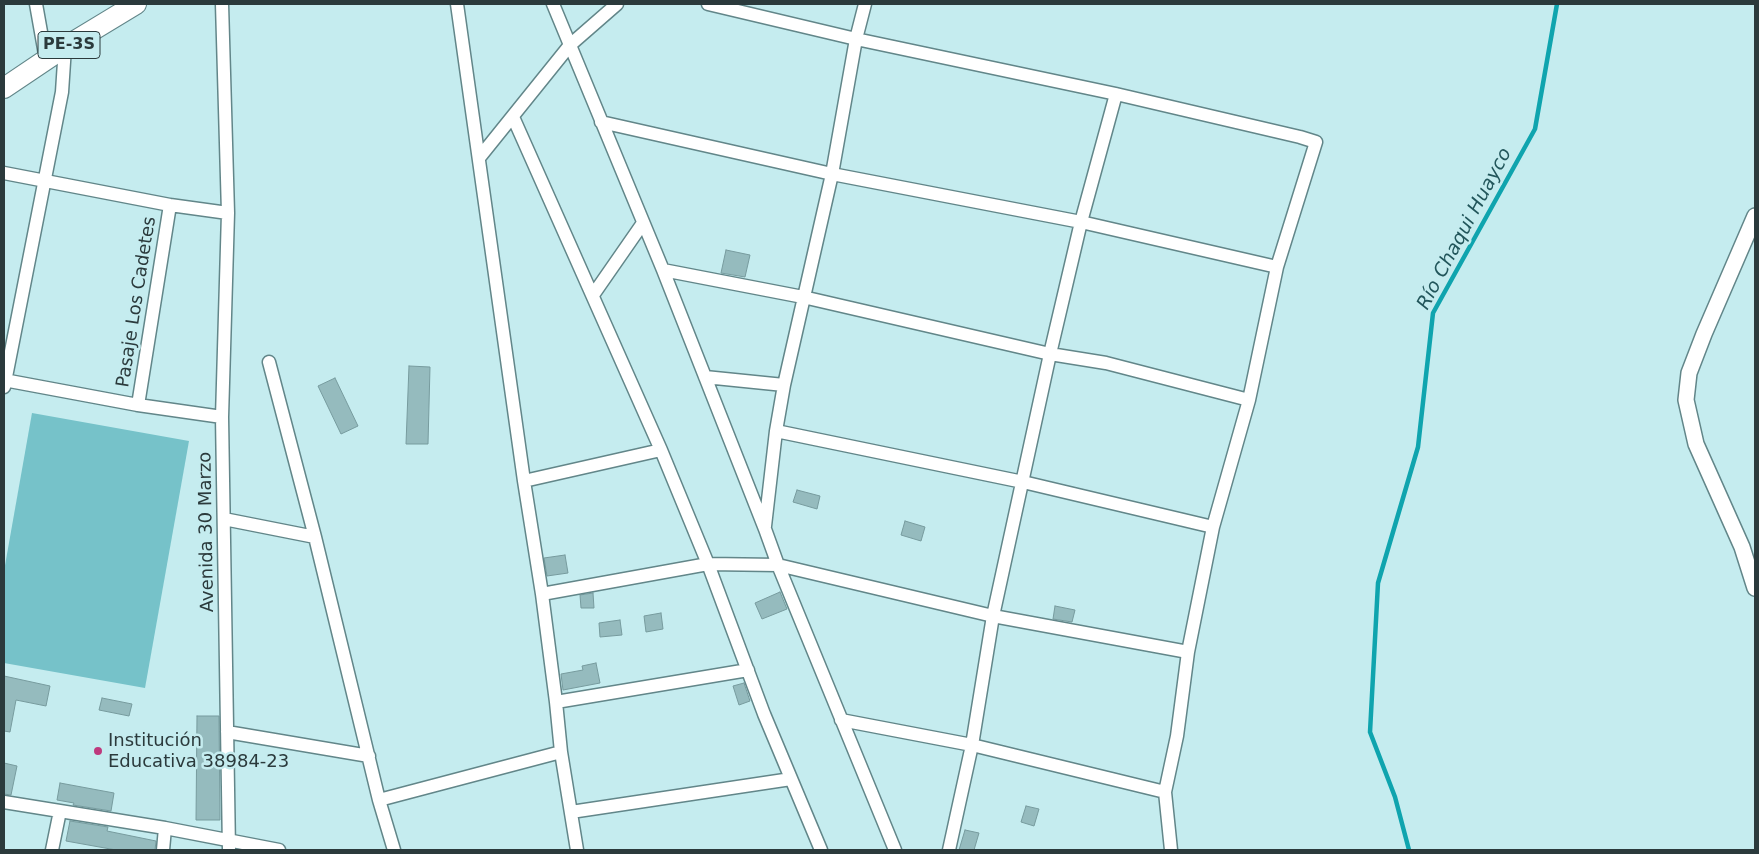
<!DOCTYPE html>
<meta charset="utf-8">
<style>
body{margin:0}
#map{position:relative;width:1759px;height:854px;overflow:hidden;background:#c5ecef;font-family:"DejaVu Sans",sans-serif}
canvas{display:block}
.frame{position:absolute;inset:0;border:5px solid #2b3a3c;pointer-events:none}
</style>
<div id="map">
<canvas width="1759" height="854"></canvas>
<div class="frame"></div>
</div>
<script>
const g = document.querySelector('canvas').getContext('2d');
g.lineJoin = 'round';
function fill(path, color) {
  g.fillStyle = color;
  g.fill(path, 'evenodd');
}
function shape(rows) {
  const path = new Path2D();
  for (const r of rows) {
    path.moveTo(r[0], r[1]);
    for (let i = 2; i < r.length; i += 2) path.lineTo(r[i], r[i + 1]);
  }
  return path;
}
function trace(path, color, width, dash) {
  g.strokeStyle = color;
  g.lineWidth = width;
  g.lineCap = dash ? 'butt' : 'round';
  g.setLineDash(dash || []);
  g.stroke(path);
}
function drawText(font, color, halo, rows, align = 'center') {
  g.font = font + ' "DejaVu Sans",sans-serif';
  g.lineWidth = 5;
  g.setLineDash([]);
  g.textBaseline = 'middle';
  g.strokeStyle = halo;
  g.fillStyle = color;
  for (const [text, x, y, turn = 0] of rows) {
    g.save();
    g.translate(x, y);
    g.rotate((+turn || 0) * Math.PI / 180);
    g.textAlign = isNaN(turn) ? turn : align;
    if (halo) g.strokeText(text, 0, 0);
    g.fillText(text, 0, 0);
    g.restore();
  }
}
fill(shape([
 [32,413,189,441,145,688,4,663,4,571]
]), '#76c2c9');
trace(shape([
 [1409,850,1395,797,1370,732,1378,583,1418,447,1433,313,1535,129,1557,4]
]), '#0fa4ae', 4.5);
const building = shape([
 [726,250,750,255,745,277,721,273,726,250],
 [409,366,430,367,428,444,406,444,409,366],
 [335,378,358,426,341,434,318,386,335,378],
 [797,490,820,496,817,509,793,502,797,490],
 [905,521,925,527,921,541,901,535,905,521],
 [565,555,568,573,547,576,544,558,565,555],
 [780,592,787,609,762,619,755,603,780,592],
 [593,593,594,608,581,608,580,595,593,593],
 [1055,606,1075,610,1072,622,1053,619,1055,606],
 [661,613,663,629,646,632,644,616,661,613],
 [620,620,622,635,600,637,599,623,620,620],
 [596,663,600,683,563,690,561,674,583,670,582,666,596,663],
 [4,676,50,686,46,706,16,700,10,732,4,731,4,676],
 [744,683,750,701,739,705,733,686,744,683],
 [102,698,132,704,129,716,99,710,102,698],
 [197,716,219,716,220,820,196,820,197,716],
 [4,763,17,766,11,795,4,794,4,763],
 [60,783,114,793,111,811,73,805,74,803,57,800,60,783],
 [1026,806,1039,809,1034,826,1021,822,1026,806],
 [70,821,108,827,107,831,156,841,155,850,116,850,66,841,70,821],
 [965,830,979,833,974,850,959,850,965,830]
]);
fill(building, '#95bbbe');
trace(building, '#779b9e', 1);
const minor = shape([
 [36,4,46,60],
 [222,4,228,213,222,417,229,850],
 [457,4,524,481,542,594,556,702,561,752,577,850],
 [553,4,663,270,765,529,778,565,895,850],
 [708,4,856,39,1116,94,1300,137,1316,142,1277,267,1249,400,1213,527,1188,652,1177,736,1165,792,1171,850],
 [513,117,661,450,708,564,764,714,821,850],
 [601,122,832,174,1081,222,1277,267],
 [479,158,570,45,617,4],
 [4,173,170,205,228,213],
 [663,270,803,297,1050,354,1106,363,1249,400],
 [593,295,643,223],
 [269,362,315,537,379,800,394,850],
 [705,377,784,385],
 [4,380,138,405,222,417],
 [4,387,62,92,65,47],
 [138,405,170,205],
 [776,431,1023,482,1213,527],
 [524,481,661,450],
 [224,519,315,537],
 [765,526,776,431,784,385,832,174,856,39,865,4],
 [542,594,708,564,778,565,993,616,1188,652],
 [556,702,748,670],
 [841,720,972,745,1165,792],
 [227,732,369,756],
 [379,800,561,752],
 [4,802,165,828,279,850],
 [571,812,791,779],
 [52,850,60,811],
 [163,850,165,828],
 [949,850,972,745,993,616,1050,354,1081,222,1116,94]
]);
const tertiary = shape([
 [1755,216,1704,334,1689,373,1686,400,1696,444,1742,547,1755,588]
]);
const trunk = shape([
 [4,88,65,47,136,4]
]);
trace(minor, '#628689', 15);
trace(tertiary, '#628689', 18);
trace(trunk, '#628689', 22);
trace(minor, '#fff', 12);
trace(tertiary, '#fff', 15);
trace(trunk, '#fff', 20);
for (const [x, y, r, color] of [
 [98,751,5,"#be397d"]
]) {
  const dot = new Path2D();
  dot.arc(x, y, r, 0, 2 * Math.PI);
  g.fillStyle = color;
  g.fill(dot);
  trace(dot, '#c5ecef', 2);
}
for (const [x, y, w] of [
 [69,45,62]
]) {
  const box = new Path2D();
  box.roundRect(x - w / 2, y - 13.5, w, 27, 4);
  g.fillStyle = '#c5ecef';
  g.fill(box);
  trace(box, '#2b3a3c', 1);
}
drawText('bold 16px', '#2b3a3c', null, [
 ["PE-3S",69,45]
]);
drawText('18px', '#2b3a3c', '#c5ecef', [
 ["Pasaje Los Cadetes",137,302,-81],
 ["Avenida 30 Marzo",207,532,-91]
]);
drawText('18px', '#2b3a3c', '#c5ecef', [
 ["Institución",108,741],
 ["Educativa 38984-23",108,762]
], 'left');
drawText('italic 19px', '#22565b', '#c5ecef', [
 ["Río Chaqui Huayco",1465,229,-62]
]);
</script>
